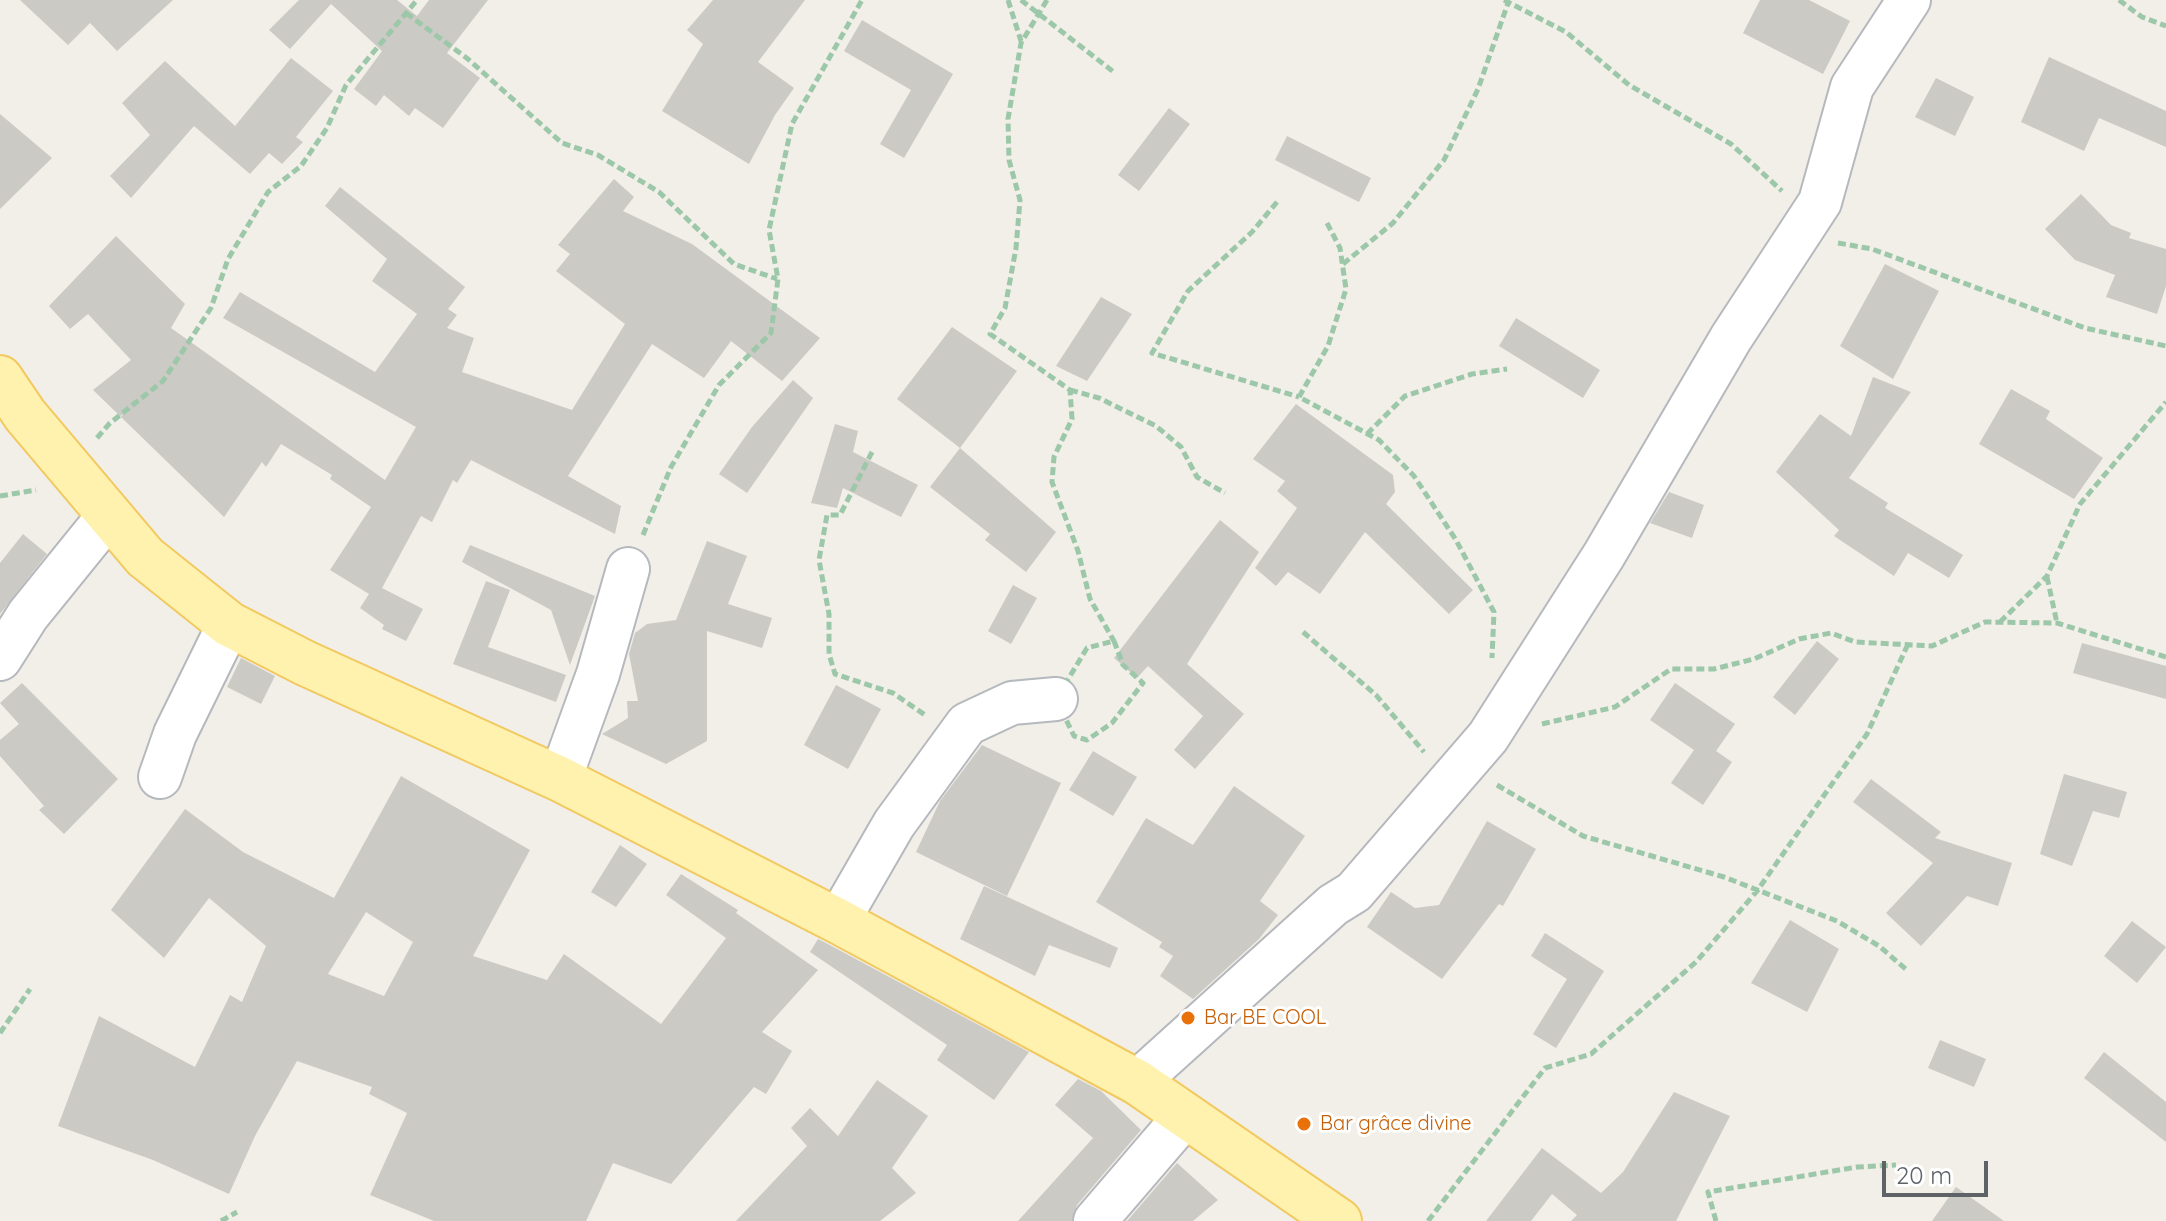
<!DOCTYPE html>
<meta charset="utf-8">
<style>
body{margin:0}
#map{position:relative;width:2166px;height:1221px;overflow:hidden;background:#f1efe8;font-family:Quicksand,sans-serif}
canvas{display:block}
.scale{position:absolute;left:1882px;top:1161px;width:106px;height:36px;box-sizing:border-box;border:4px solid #5f6368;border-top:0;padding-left:10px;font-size:24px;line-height:28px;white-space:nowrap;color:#5f6368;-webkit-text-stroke:6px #fff;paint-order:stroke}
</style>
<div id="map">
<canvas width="2166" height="1221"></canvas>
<div class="scale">20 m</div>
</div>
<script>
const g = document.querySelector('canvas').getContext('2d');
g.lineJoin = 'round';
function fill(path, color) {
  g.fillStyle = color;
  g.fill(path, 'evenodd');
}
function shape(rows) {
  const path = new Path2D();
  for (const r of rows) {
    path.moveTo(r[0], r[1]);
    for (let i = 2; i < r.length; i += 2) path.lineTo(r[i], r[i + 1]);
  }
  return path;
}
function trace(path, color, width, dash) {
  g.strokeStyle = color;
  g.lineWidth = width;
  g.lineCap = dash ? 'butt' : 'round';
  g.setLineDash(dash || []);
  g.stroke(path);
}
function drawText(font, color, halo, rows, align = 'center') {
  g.font = font + ' Quicksand,sans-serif';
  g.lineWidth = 6;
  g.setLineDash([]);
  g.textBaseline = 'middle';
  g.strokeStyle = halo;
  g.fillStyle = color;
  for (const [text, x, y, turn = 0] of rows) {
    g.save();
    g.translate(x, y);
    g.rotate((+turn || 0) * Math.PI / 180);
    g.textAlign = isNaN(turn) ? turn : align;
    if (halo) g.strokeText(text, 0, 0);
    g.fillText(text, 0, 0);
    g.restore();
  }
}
fill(shape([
 [20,0,173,0,117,51,90,23,68,45],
 [299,0,397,0,417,16,429,0,488,0,447,53,480,78,443,128,415,108,409,116,384,95,376,106,354,89,382,51,331,4,290,49,269,30],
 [713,0,805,0,758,62,794,88,775,115,749,164,662,111,703,44,687,30],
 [1760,0,1809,0,1850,21,1823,74,1743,33],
 [862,20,953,74,904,158,880,144,911,90,844,51],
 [2049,57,2166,111,2166,147,2099,118,2084,151,2021,122],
 [291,58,333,91,296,137,303,142,282,164,269,153,250,174,194,126,131,198,110,176,150,135,122,103,165,61,235,126],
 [1936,78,1974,97,1955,136,1915,117],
 [1169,108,1190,124,1139,191,1118,175],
 [0,114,52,158,0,209],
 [1287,136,1371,178,1359,202,1275,160],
 [614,179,634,197,623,211,692,244,820,338,782,381,731,341,704,378,652,344,568,476,621,506,615,534,471,460,457,483,453,480,432,522,421,516,382,588,423,609,406,641,382,629,384,625,360,608,369,594,330,570,371,507,330,479,332,475,281,444,266,467,262,462,224,517,121,417,123,414,120,416,93,390,131,360,88,314,70,329,49,306,116,236,185,304,171,328,385,480,416,427,223,318,240,292,375,372,417,314,372,281,387,259,325,206,340,187,465,287,448,309,457,315,447,328,474,338,462,372,572,410,625,324,556,271,570,254,558,245],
 [2081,194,2111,225,2131,233,2129,238,2166,249,2166,286,2157,314,2106,297,2115,275,2075,260,2045,229],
 [1885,264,1939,291,1893,379,1840,346],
 [1101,297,1132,314,1087,381,1056,366],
 [1516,318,1600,370,1583,398,1499,346],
 [952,327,1017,371,960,448,897,399],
 [1873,377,1911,392,1849,478,1888,503,1885,508,1963,555,1949,578,1908,553,1894,576,1834,536,1839,530,1776,472,1820,414,1851,436],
 [793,380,813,398,747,493,719,474,752,427],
 [2011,389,2050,411,2046,419,2103,458,2074,499,1979,444],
 [1296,404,1393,475,1395,492,1386,504,1473,590,1449,614,1365,532,1320,594,1288,572,1276,586,1255,568,1297,508,1277,491,1285,481,1253,459],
 [835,424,858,431,853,452,918,485,901,517,843,488,837,508,811,503],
 [960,448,1056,532,1026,572,985,540,990,534,930,487],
 [1669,492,1704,505,1692,538,1650,523],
 [1220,520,1259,552,1187,664,1244,714,1195,769,1174,750,1203,716,1148,666,1137,678,1114,658],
 [23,534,47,554,0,614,0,563],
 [707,541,747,556,728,604,772,618,762,648,707,631,707,741,666,764,602,734,628,718,627,701,638,701,629,654,635,633,647,624,676,620],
 [470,545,595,596,570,665,551,610,462,562],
 [486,581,510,590,488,647,566,675,556,702,453,664],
 [1013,585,1037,598,1011,644,988,631],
 [1817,641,1839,659,1795,715,1773,697],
 [2082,643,2166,666,2166,699,2073,673],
 [241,658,275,676,261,704,227,687],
 [22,683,118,779,64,834,39,810,44,806,0,756,0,740,19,724,0,703],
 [1675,683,1735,724,1716,751,1732,762,1703,805,1671,783,1694,750,1650,720],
 [836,685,881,709,848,769,804,745],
 [982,745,1061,783,1007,896,916,852,940,801],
 [1093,751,1137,777,1113,816,1069,790],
 [2064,774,2127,792,2119,818,2093,811,2072,866,2040,854],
 [401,776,530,850,473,956,547,980,564,954,661,1024,726,938,666,895,681,874,738,910,736,913,818,970,762,1032,792,1051,766,1094,754,1087,671,1184,613,1163,586,1221,434,1221,370,1195,407,1113,369,1094,372,1087,297,1061,255,1136,229,1194,153,1160,58,1126,99,1016,195,1067,230,995,242,1002,266,946,209,898,164,958,111,910,185,809,243,852,334,898],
 [366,912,413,942,384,996,328,974],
 [1871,779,1941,832,1935,838,2012,863,1998,906,1967,896,1921,946,1886,913,1933,863,1853,802],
 [1234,786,1305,836,1260,901,1278,915,1259,939,1193,999,1160,976,1173,956,1159,947,1162,942,1096,902,1146,818,1193,845],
 [1487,821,1536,849,1503,906,1499,904,1442,979,1367,927,1391,892,1415,908,1439,905],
 [620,845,647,864,616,907,591,892],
 [984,886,1118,948,1110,968,1049,945,1035,976,960,939],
 [1790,920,1839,949,1807,1012,1751,983],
 [2132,921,2166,947,2137,983,2104,956],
 [1545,933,1604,971,1556,1048,1533,1034,1567,979,1531,956],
 [818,939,826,943,1029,1052,994,1100,937,1060,947,1045,810,952],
 [1940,1040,1986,1059,1974,1087,1928,1068],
 [2104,1052,2166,1102,2166,1142,2084,1078],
 [1078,1079,1101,1091,1141,1130,1077,1205,1072,1221,1018,1221,1093,1138,1055,1105],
 [877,1080,928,1116,892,1168,916,1193,880,1221,736,1221,807,1146,791,1128,810,1108,838,1136],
 [1674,1092,1730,1116,1676,1221,1571,1221,1577,1215,1552,1194,1531,1221,1486,1221,1542,1148,1601,1193,1623,1172],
 [1177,1163,1218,1200,1193,1221,1127,1221],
 [1956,1187,2004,1221,1932,1221]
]), '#cccac5');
const minor = shape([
 [0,659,28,615,109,515],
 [160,777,175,734,229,624],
 [560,779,598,674,628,569],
 [838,921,894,824,967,724,1012,703,1056,699],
 [1137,1082,1333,905,1354,892,1488,737,1604,555,1731,338,1820,202,1852,87,1909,0],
 [1095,1221,1186,1115]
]);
const major = shape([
 [0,378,25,415,145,557,229,624,305,663,560,779,838,921,1137,1082,1339,1221]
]);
trace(minor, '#b5b8bc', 46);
trace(major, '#f2c960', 48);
trace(shape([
 [1008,0,1021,41],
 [1021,0,1115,73],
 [1047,0,1021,43,1008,119,1009,160,1020,200,1016,248,1005,308,990,334,1070,390,1072,419,1054,457,1052,482,1078,551,1090,599,1114,641],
 [1504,0,1566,32,1629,85,1731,144,1782,191],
 [2119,0,2142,17,2166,26],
 [406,13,468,59,562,143,598,155,659,192,734,264,777,279],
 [1277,202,1252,232,1188,291,1152,353,1299,397],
 [1327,223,1340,248,1346,289,1328,346,1299,397,1379,440,1414,476,1456,540,1494,612,1492,658],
 [1838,243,1872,249,2085,328,2166,346],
 [1343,264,1393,223,1444,160,1478,89,1508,3],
 [1070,390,1099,398,1156,426,1181,447,1197,477,1225,493],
 [1367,434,1405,396,1472,374,1507,369],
 [97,438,110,423,163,381,211,308,228,259,268,192,301,166,327,128,346,85,417,0],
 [872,452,840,515,827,515,819,560,829,614,829,654,835,674,893,693,925,715],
 [0,496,36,490],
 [643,535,671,467,719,385,771,333,778,279,769,230,792,124,862,0],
 [2047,577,2057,623],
 [2000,622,2047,576,2080,504,2166,402],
 [1303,632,1376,695,1424,752],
 [1114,641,1123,665,1143,683,1112,723,1087,740,1074,736,1056,699,1087,648,1114,641],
 [1542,724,1615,707,1671,669,1714,669,1754,659,1799,639,1831,633,1855,642,1932,646,1985,622,2057,623,2166,657],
 [1497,785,1583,836,1724,877,1837,921,1879,946,1908,971],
 [0,1033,30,989],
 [221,1221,237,1212],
 [1428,1221,1545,1068,1591,1054,1696,962,1757,891,1867,734,1908,644],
 [1716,1221,1708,1192,1857,1167,1896,1165]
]), '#9cc7a9', 5, [8, 4]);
trace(minor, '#fff', 42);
trace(major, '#fff2af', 44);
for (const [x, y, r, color] of [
 [1188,1018,8,"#e8710a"],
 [1304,1124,8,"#e8710a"]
]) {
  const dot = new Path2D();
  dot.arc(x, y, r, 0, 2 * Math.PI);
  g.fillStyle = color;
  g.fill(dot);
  trace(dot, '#fff', 3);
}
drawText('20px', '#c56008', '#fff', [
 ["Bar BE COOL",1204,1018],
 ["Bar grâce divine",1320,1124]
], 'left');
</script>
